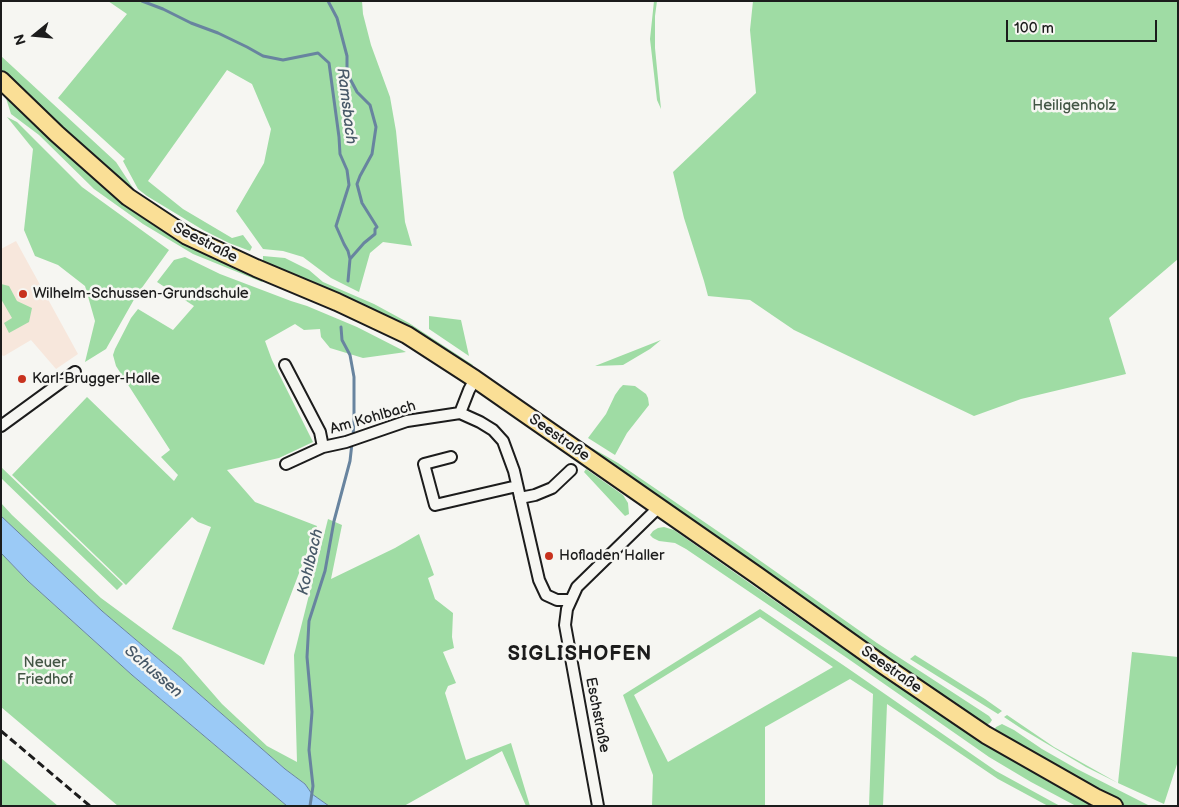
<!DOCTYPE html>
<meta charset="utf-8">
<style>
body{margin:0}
#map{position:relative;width:1179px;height:807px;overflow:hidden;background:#f6f6f2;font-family:"Balsamiq Sans",sans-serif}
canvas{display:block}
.frame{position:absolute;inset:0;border:2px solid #1c1c1c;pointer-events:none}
.north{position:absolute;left:10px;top:10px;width:50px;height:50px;-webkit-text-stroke:4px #f6f6f2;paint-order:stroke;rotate:253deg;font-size:14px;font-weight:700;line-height:20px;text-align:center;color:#1c1c1c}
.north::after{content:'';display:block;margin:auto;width:18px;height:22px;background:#1c1c1c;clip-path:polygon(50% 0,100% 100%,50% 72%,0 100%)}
.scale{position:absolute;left:1006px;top:20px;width:151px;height:22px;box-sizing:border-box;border:2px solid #1c1c1c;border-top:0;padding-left:6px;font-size:15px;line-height:18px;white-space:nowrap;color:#1c1c1c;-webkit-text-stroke:4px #f6f6f2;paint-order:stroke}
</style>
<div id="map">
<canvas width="1179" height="807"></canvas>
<div class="frame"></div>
<div class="north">N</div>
<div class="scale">100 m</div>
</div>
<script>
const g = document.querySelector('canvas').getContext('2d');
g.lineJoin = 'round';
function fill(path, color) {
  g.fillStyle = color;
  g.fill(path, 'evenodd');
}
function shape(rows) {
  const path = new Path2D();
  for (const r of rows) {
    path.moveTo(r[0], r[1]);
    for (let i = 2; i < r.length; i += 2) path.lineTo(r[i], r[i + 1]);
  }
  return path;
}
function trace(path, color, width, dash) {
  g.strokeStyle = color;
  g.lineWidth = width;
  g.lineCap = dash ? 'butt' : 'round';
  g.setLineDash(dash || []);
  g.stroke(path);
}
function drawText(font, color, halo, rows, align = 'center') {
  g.font = font + ' "Balsamiq Sans",sans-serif';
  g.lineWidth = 5;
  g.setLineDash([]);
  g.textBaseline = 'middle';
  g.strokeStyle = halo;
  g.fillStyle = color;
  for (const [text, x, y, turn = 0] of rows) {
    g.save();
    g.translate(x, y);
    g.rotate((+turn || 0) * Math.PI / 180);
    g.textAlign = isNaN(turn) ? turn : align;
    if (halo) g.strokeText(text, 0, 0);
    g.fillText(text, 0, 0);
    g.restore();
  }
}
fill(shape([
 [16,241,78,354,56,369,31,340,4,356,1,355,1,249]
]), '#f7e7dc');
fill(shape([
 [108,1,362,1,363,14,371,45,390,97,396,131,405,222,412,246,383,242,370,253,359,292,331,278,303,257,283,251,263,249,236,211,264,163,271,129,252,84,227,70,148,181,183,209,232,238,243,235,252,247,250,251,229,243,203,230,147,196,138,189,123,161,125,159,58,98,127,14],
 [654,1,657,1,655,16,655,48,661,109,657,100,650,39],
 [753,1,1178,1,1178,259,1109,318,1126,374,1021,399,974,416,794,330,750,300,708,296,704,281,684,218,673,172,756,93,750,30],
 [1,56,116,162,137,194,89,155,1,71],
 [5,95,189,244,208,255,263,279,262,282,193,254,143,224,94,189,39,135,11,114],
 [7,117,17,122,82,187,169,250,136,296,106,349,85,362,95,321,85,286,58,265,35,256,24,230,33,149],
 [263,256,285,258,309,270,323,282,374,304,409,323,473,365,469,369,263,264],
 [185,257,220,274,291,301,307,306,357,327,406,352,363,358,330,348,321,337,320,329,304,330,295,324,265,341,272,360,313,442,279,458,227,470,255,502,317,526,264,665,172,629,211,527,198,522,192,517,126,585,12,475,87,397,174,481,178,475,161,457,170,450,116,366,113,355,115,349,131,318,138,309,173,330,194,306,157,282,174,260],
 [1,284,9,286,17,301,32,308,29,322,9,333,4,323,12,318,1,299],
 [429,316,461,320,469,356,429,329],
 [661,340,650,349,623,365,595,366],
 [623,385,635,386,646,394,648,398,649,405,627,433,615,455,588,438,606,414,615,395,620,388],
 [592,448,618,463,735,543,877,643,989,716,992,720,990,723,984,726,594,451],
 [1,467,123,584,117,590,1,478],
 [586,469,623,495,628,503,629,514,625,516,623,514,584,472],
 [1,503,12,515,101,598,181,657,222,704,267,746,297,762,294,655,328,519,342,525,331,579,395,548,419,534,434,575,428,578,435,599,453,613,452,637,454,648,443,652,456,683,448,686,445,693,466,760,511,743,530,806,526,806,502,751,404,806,329,806,312,794,305,784,285,769,175,673,102,611,1,516],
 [664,527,674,530,812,627,937,711,1047,781,1097,806,1076,806,1031,782,989,757,847,658,686,549,675,543,659,541,653,538,650,535,653,531,658,528],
 [1,553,28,581,132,675,287,806,118,806,1,707],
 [760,609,846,667,996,771,1060,806,1048,806,998,779,887,704,883,806,869,806,873,694,850,679,765,727,765,806,652,806,653,775,623,695],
 [760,617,833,667,668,762,634,695],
 [1132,652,1178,657,1178,761,1164,804,1118,783,1086,767,1022,729,1004,717,1007,715,1054,747,1118,783],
 [915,655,985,699,1002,711,998,714,910,659],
 [1002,724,1014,730,1042,749,1077,769,1150,806,1126,806,1099,792,996,733,994,730,996,727],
 [1,758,58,806,1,806]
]), '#9fdca4');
const water = shape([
 [1,516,102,611,175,673,285,769,305,784,312,794,329,806,287,806,132,675,28,581,1,553,1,516]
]);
fill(water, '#9bcaf6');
trace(water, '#68849f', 1);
trace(shape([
 [142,1,163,9,191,23,218,33,247,47,263,56,283,60,318,53,329,63,339,137,340,154,347,170,349,185,336,226,344,244,348,251,350,259],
 [328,1,337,18,347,56,347,73,357,92,370,105,376,127,372,154,360,176,357,184,362,203,377,227,375,229,375,234,364,243,350,259,348,281],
 [341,327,342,340,350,355,354,377,354,420,353,437],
 [310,806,313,786,309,750,312,712,307,657,309,621,325,571,334,521,350,461,352,443]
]), '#68849f', 3);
const street = shape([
 [285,365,320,432,323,447],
 [460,413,480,422,493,430,503,441,514,471,539,580,546,595,557,600,571,600],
 [460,413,469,390,475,379],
 [1,426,75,372],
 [451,457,424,464,435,505,517,486],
 [286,464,323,447,346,442,407,421,460,413],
 [520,498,535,495,552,488,571,470],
 [598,806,565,625,567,609,577,587,659,507]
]);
const primary = shape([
 [1,80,57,134,128,197,187,236,256,268,337,302,407,335,475,379,758,576,883,665,986,735,1095,797,1114,806]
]);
trace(street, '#1c1c1c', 14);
trace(primary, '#1c1c1c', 20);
trace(street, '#f6f6f2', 10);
trace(primary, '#fadf96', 16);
trace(shape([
 [1,731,90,806]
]), '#1c1c1c', 3, [8, 4]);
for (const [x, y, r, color] of [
 [23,294,5,"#c8321e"],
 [22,379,5,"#c8321e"],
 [549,556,5,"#c8321e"]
]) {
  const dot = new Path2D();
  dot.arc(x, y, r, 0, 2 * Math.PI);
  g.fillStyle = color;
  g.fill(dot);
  trace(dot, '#f6f6f2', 2);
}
drawText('15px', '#435645', '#f6f6f2', [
 ["Heiligenholz",1074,106],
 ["Neuer",45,663],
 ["Friedhof",45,680]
]);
drawText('15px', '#1c1c1c', '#f6f6f2', [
 ["Seestraße",205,243,27],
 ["Am Kohlbach",373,418,-16],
 ["Seestraße",559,438,35],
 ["Seestraße",891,670,35],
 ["Eschstraße",597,715,79]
]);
drawText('15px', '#1c1c1c', '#f6f6f2', [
 ["Wilhelm-Schussen-Grundschule",33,294],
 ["Karl-Brugger-Halle",32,379],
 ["Hofladen Haller",559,556]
], 'left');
drawText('italic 16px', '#485968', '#f6f6f2', [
 ["Ramsbach",346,106,83],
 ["Kohlbach",311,562,-77],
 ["Schussen",153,672,41]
]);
g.letterSpacing = '1px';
drawText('bold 20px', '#1c1c1c', '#f6f6f2', [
 ["SIGLISHOFEN",580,655]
]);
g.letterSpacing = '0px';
</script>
